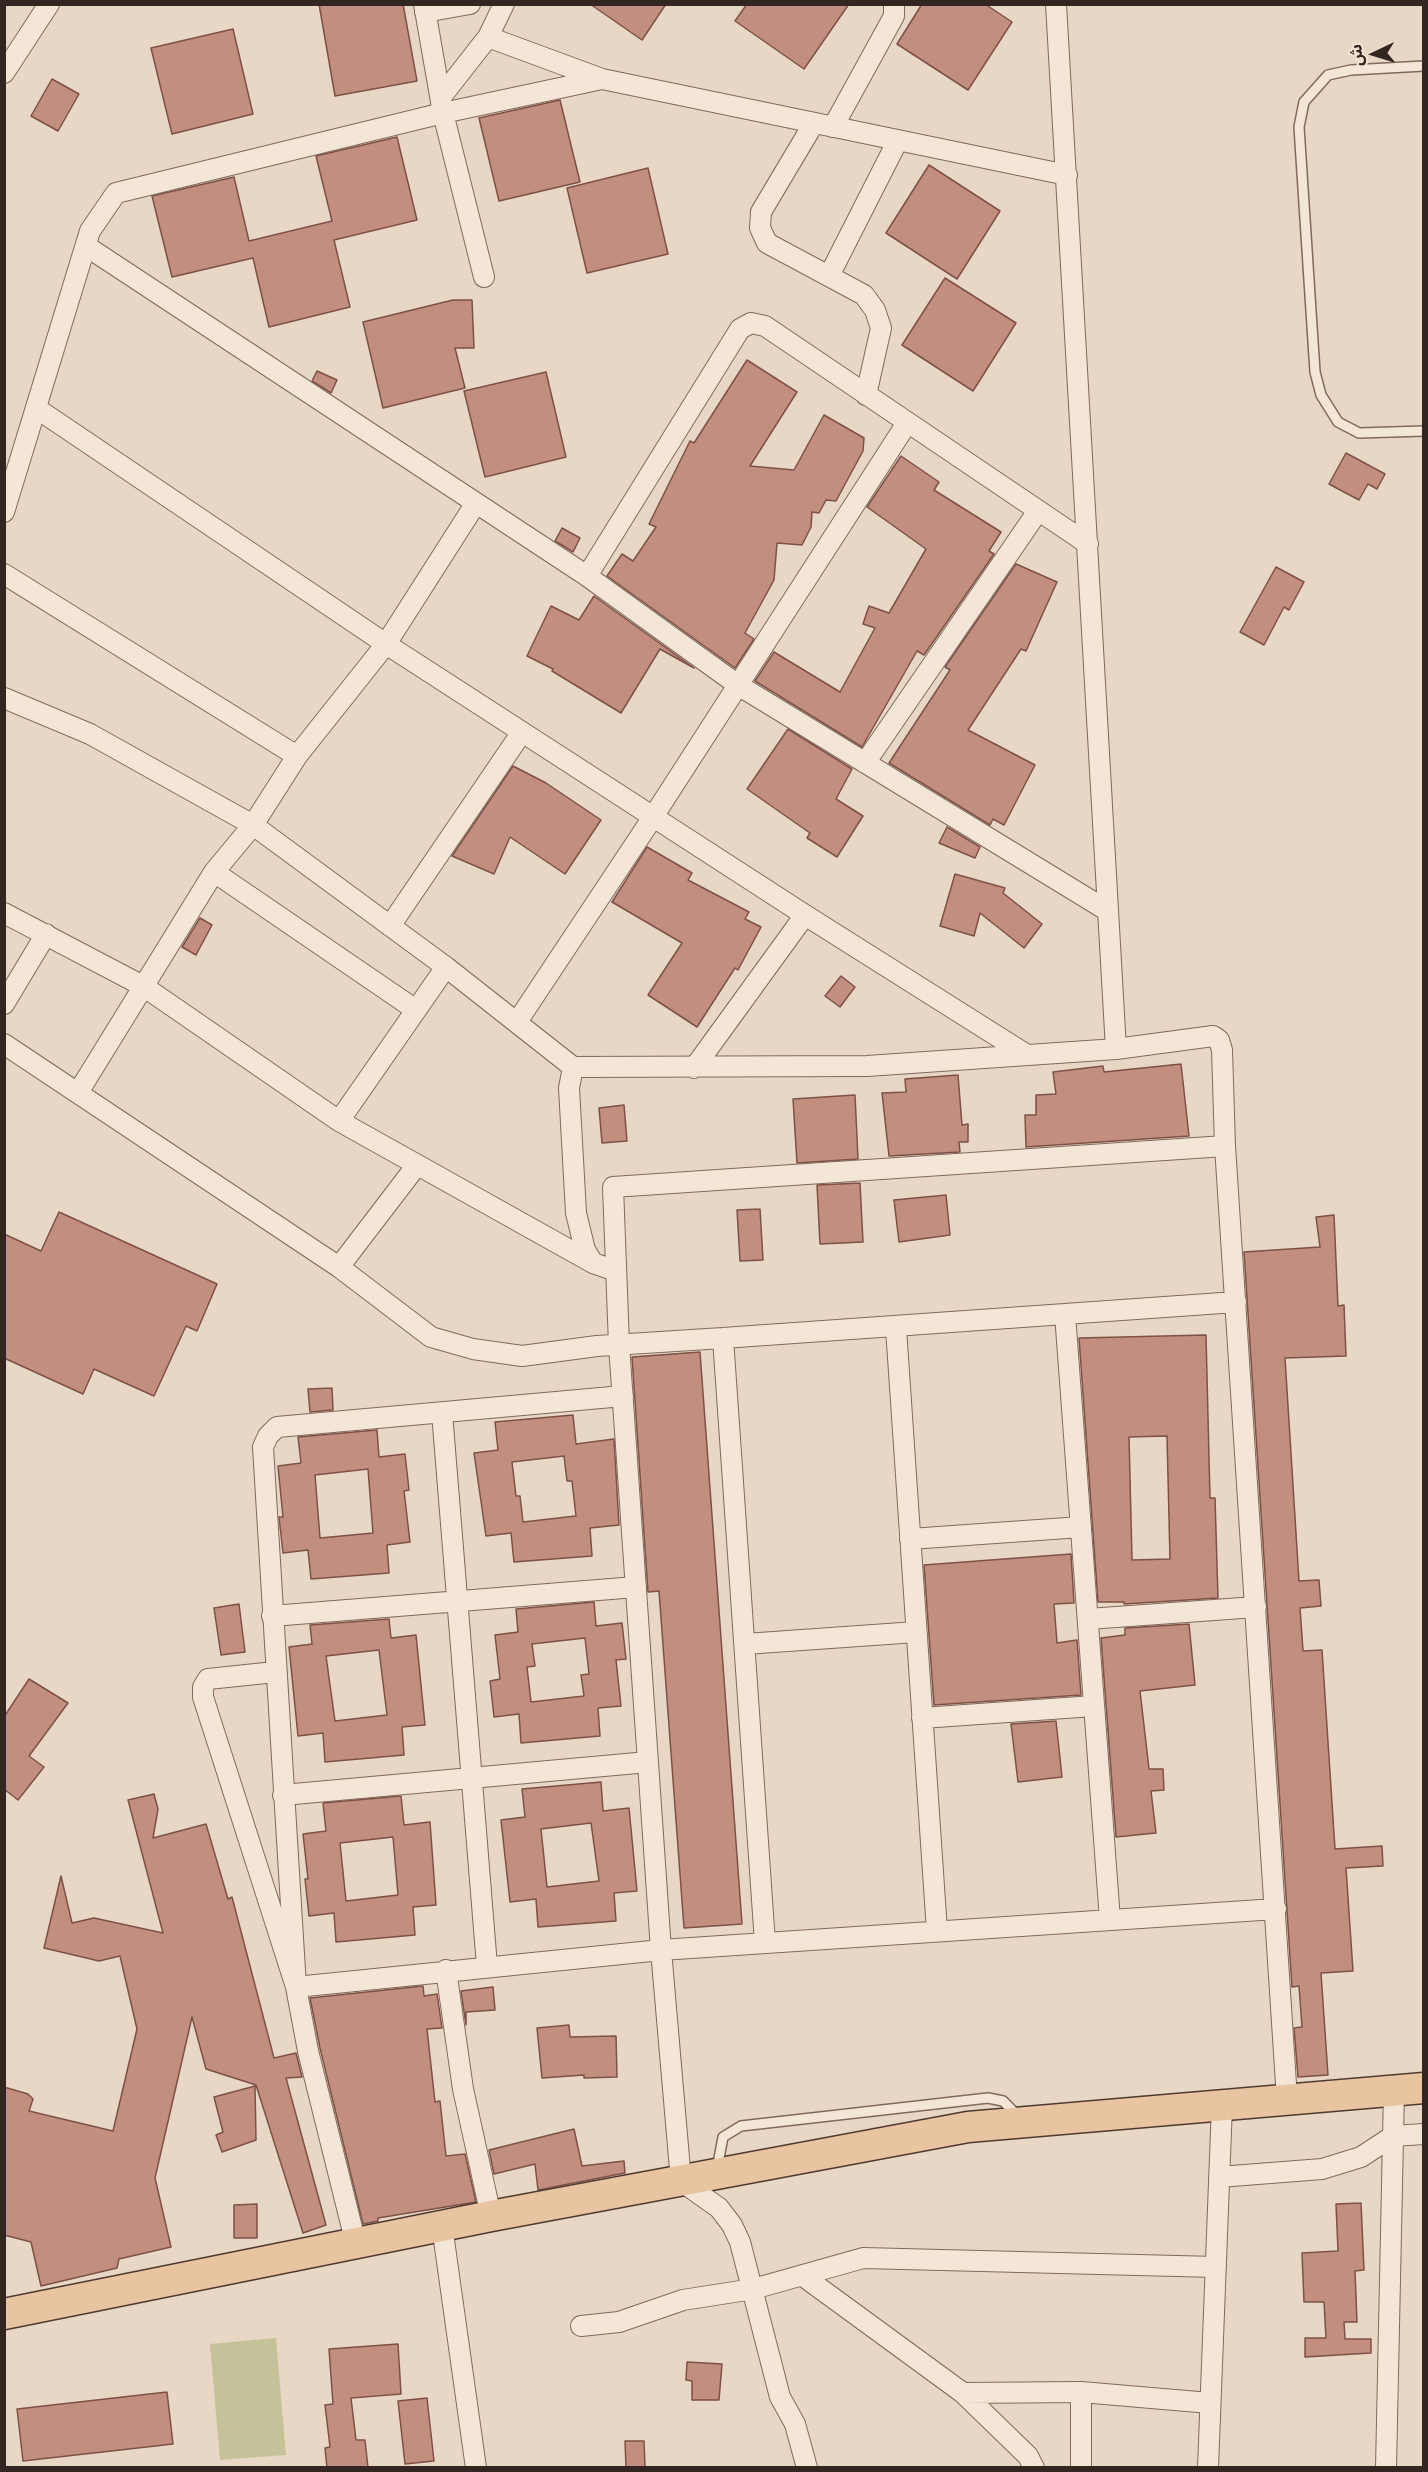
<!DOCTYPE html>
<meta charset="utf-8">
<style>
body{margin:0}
#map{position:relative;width:1428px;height:2472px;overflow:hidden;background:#e8d7c5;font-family:"IBM Plex Serif","Noto Sans Arabic",serif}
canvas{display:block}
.frame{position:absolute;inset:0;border:6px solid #33251f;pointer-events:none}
.north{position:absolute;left:1344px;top:24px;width:60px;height:60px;-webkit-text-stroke:4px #f1e3d3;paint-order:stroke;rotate:266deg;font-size:16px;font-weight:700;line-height:24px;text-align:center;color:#33251f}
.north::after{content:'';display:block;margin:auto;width:21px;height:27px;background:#33251f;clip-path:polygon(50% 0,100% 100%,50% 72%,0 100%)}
</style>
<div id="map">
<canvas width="1428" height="2472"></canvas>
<div class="frame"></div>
<div class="north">ش</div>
</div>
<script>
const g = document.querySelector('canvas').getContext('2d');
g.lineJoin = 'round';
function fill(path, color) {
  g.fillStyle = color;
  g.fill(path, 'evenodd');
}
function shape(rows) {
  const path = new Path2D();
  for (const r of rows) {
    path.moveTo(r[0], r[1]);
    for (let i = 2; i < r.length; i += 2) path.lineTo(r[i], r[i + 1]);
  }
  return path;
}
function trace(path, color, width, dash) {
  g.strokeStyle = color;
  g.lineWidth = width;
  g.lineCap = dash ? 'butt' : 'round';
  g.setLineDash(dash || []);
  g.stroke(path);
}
fill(shape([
 [276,2338,286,2455,220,2460,210,2344]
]), '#c5c29a');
const building = shape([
 [319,4,403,4,417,81,335,96,319,4],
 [590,4,666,4,642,40,590,4],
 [747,4,849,4,804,69,735,21,747,4],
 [922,4,985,4,1012,22,968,90,897,44,922,4],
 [233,29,253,114,172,134,151,48,233,29],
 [52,79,79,94,58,131,31,116,52,79],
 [560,100,580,182,499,201,479,118,560,100],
 [397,137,417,220,334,240,350,307,269,327,253,258,172,277,152,196,234,177,249,241,332,221,316,156,397,137],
 [929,165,1000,211,957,279,886,233,929,165],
 [648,168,668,254,587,273,567,188,648,168],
 [945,278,1016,323,973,391,902,345,945,278],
 [453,300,472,300,474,348,455,348,465,388,383,408,363,322,453,300],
 [747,360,797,392,750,466,794,470,824,415,864,438,863,451,836,501,826,500,819,513,812,512,811,527,802,545,777,543,774,580,745,633,754,639,735,668,607,576,622,554,633,561,656,527,649,524,690,441,694,443,747,360],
 [317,371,337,380,331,393,312,381,317,371],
 [546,372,566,457,485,477,464,391,546,372],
 [1346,453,1385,474,1377,489,1368,484,1359,500,1329,484,1346,453],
 [901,456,939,482,934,490,1001,532,989,551,994,554,924,655,917,651,862,747,755,681,774,652,840,692,875,628,863,624,869,606,889,613,926,549,867,507,901,456],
 [562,528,580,538,573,552,555,541,562,528],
 [1016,564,1057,582,1026,651,1021,649,968,730,1035,765,1004,825,993,819,990,825,889,763,950,670,945,667,1016,564],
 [1276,567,1304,582,1289,610,1284,607,1264,645,1240,632,1276,567],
 [594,596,694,668,660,649,621,713,552,671,553,669,527,656,551,606,579,620,594,596],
 [788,729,852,769,836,799,863,816,837,857,807,838,810,833,747,789,788,729],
 [513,766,546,783,601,820,565,874,510,837,494,874,452,856,513,766],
 [947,827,980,847,975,858,939,843,947,827],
 [647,847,692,873,688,880,749,912,745,919,761,927,738,970,735,968,697,1027,648,995,682,943,612,902,647,847],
 [955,874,1005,888,1003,893,1042,924,1024,948,980,913,974,936,940,926,955,874],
 [200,918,212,925,196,955,182,947,200,918],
 [841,976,855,987,840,1007,825,996,841,976],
 [1181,1064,1189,1136,1026,1147,1025,1115,1036,1115,1036,1095,1056,1094,1053,1072,1103,1066,1104,1072,1181,1064],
 [958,1075,962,1125,968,1124,968,1142,959,1142,960,1152,889,1156,882,1093,906,1092,905,1079,958,1075],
 [855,1095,858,1159,797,1163,793,1099,855,1095],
 [624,1105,627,1141,602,1143,599,1108,624,1105],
 [860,1183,863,1242,820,1244,817,1185,860,1183],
 [946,1195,950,1235,899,1242,894,1200,946,1195],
 [760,1209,763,1260,740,1261,737,1210,760,1209],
 [59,1212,217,1284,197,1331,186,1326,154,1396,94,1369,83,1394,4,1358,4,1234,41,1251,59,1212],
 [1334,1215,1338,1306,1344,1305,1346,1356,1285,1358,1299,1581,1319,1580,1321,1606,1300,1608,1303,1651,1322,1650,1335,1849,1382,1846,1383,1866,1346,1868,1353,1971,1321,1973,1328,2075,1298,2077,1294,2028,1302,2027,1299,1986,1292,1987,1244,1252,1320,1247,1316,1217,1334,1215],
 [1206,1335,1210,1498,1215,1498,1218,1598,1124,1604,1124,1602,1098,1602,1079,1338,1206,1335],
 [1167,1436,1170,1559,1132,1560,1129,1437,1167,1436],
 [700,1352,742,1924,684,1928,659,1591,648,1592,632,1357,700,1352],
 [332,1388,333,1410,310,1412,308,1389,332,1388],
 [573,1415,576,1444,614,1439,619,1525,590,1528,592,1556,514,1562,511,1533,486,1536,474,1453,498,1450,495,1422,573,1415],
 [564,1456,567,1481,572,1481,576,1516,523,1522,520,1496,516,1496,512,1462,564,1456],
 [377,1430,379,1457,405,1454,409,1490,404,1491,410,1542,387,1545,389,1573,311,1579,308,1550,283,1553,279,1517,283,1517,278,1466,301,1463,298,1437,377,1430],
 [368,1469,373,1533,320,1538,315,1475,368,1469],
 [1071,1554,1074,1603,1054,1604,1057,1643,1077,1640,1081,1695,934,1705,924,1565,1071,1554],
 [594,1602,596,1626,622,1623,626,1659,616,1660,621,1706,598,1708,600,1736,521,1743,519,1714,494,1717,490,1681,500,1679,495,1635,518,1632,516,1609,594,1602],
 [585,1638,589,1674,581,1675,584,1696,531,1702,527,1667,535,1666,532,1644,585,1638],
 [239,1604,245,1652,221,1655,214,1608,239,1604],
 [389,1619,391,1638,416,1635,425,1725,402,1727,404,1755,325,1762,323,1733,298,1736,289,1647,312,1644,310,1625,389,1619],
 [379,1650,387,1715,335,1721,326,1656,379,1650],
 [1189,1624,1195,1685,1140,1691,1149,1769,1163,1769,1164,1790,1151,1791,1156,1833,1116,1837,1101,1638,1125,1635,1125,1628,1189,1624],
 [29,1679,68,1703,29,1756,44,1767,18,1800,4,1789,4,1717,29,1679],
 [1056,1721,1062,1777,1018,1782,1011,1724,1056,1721],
 [601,1782,603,1811,629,1808,637,1891,614,1893,616,1921,538,1927,536,1899,510,1902,501,1820,525,1817,522,1789,601,1782],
 [591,1823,599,1881,547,1887,541,1829,591,1823],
 [154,1794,158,1809,153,1838,206,1824,228,1899,232,1897,274,2058,296,2053,302,2077,286,2078,326,2225,303,2233,256,2085,206,2069,192,2017,155,2178,171,2247,119,2259,117,2268,41,2286,31,2242,4,2235,4,2087,28,2094,33,2099,29,2111,113,2131,137,2029,120,1956,99,1961,44,1948,61,1876,72,1923,94,1918,163,1933,128,1800,154,1794],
 [401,1796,404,1825,430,1822,436,1905,413,1907,415,1935,336,1942,334,1913,309,1916,305,1879,308,1879,303,1834,326,1831,323,1803,401,1796],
 [393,1837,398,1895,346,1901,340,1843,393,1837],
 [423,1986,424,1996,437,1994,442,2028,427,2029,435,2102,440,2101,446,2156,465,2154,476,2202,378,2218,378,2221,363,2224,320,2048,310,1998,423,1986],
 [493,1987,495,2010,466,2012,466,2025,461,1991,493,1987],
 [569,2025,570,2037,616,2036,617,2077,584,2078,584,2075,542,2078,537,2028,569,2025],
 [255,2086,256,2140,222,2152,216,2135,223,2132,214,2097,255,2086],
 [574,2129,582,2166,624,2161,625,2173,538,2190,535,2164,494,2174,489,2150,574,2129],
 [1361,2203,1364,2270,1355,2271,1357,2322,1344,2322,1345,2339,1371,2339,1371,2353,1305,2357,1305,2338,1326,2338,1324,2302,1304,2302,1302,2253,1338,2251,1336,2204,1361,2203],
 [257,2204,257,2238,234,2238,234,2205,257,2204],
 [398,2344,401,2394,351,2398,356,2440,365,2440,368,2468,327,2468,325,2448,330,2447,325,2405,333,2404,329,2349,398,2344],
 [687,2362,722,2364,719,2400,692,2400,692,2381,686,2380,687,2362],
 [167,2392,173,2444,23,2461,17,2409,167,2392],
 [427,2398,434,2461,405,2464,398,2401,427,2398],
 [625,2441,644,2441,645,2468,626,2468,625,2441]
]);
fill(building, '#c28e7f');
trace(building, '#7d5146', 1.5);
const service = shape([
 [1424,66,1351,70,1328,75,1304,102,1299,127,1315,372,1321,395,1338,422,1359,433,1424,431],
 [717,2169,723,2137,741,2126,988,2098,1003,2101,1013,2111,1016,2119]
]);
const minor = shape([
 [424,4,443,113,484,277],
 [1056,4,1116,1049],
 [425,12,470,4],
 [488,37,602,79,1067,175],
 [4,73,49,4],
 [441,97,488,37,504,4],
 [814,123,761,212,760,228,767,243,864,295,875,310,881,328,866,395],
 [833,127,894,16,894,4],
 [86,246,587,576,738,685,1108,911],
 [829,276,898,140],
 [36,408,386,644,805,915,1027,1055],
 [4,512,90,231,116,193,443,113,602,79],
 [4,574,297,756],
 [587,576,740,329,751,323,765,326,1088,544],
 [4,698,90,734,253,825,446,967,573,1067,867,1066,1116,1049,1213,1036,1219,1040,1222,1050,1225,1146,1287,2099],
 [865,763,1038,511],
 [214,872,416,1010],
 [4,913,143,986,339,1121,593,1263,616,1271],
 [390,926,522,732],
 [4,1004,46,934],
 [517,1022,653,817,907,423],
 [4,1044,339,1267,431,1337,473,1349,522,1356,597,1346,723,1338],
 [573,1067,569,1088,576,1213,585,1250,593,1263],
 [694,1068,805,915],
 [79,1091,214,872,253,825,297,756,386,644,476,503],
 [339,1121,446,967],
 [339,1267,417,1165],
 [1065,1314,1110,1920],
 [896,1328,937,1931],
 [623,1396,277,1427,268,1436,263,1447,296,1987,661,1950,1276,1909],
 [442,1413,487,1966],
 [910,1539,1081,1527],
 [272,1616,636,1587],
 [1088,1619,1256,1607],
 [745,1644,916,1632],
 [275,1672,208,1679,203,1687,203,1697,296,1987,308,2051,356,2244],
 [922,1718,1094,1706],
 [283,1795,648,1762],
 [765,1943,723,1338,1236,1302],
 [446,1970,463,2089,491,2216],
 [1219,2177,1322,2169,1361,2157,1393,2136,1424,2134],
 [442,2226,476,2468],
 [803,2276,963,2393,1028,2456,1034,2468],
 [581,2326,619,2322,683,2300,753,2289,863,2258,1216,2267],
 [963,2393,1081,2392,1210,2403],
 [807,2468,795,2424,780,2397,740,2242,732,2225,719,2208,681,2181,661,1950,619,1345,613,1187,1225,1146],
 [1081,2468,1081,2392],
 [1208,2468,1222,2105],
 [1386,2468,1394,2091]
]);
const primary = shape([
 [4,2314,491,2216,968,2127,1424,2088]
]);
trace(service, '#81695d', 12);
trace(minor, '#81695d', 22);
trace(primary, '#4f3931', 33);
trace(service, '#f4e6d7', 9);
trace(minor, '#f4e6d7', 20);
trace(primary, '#e8c4a0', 30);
</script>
